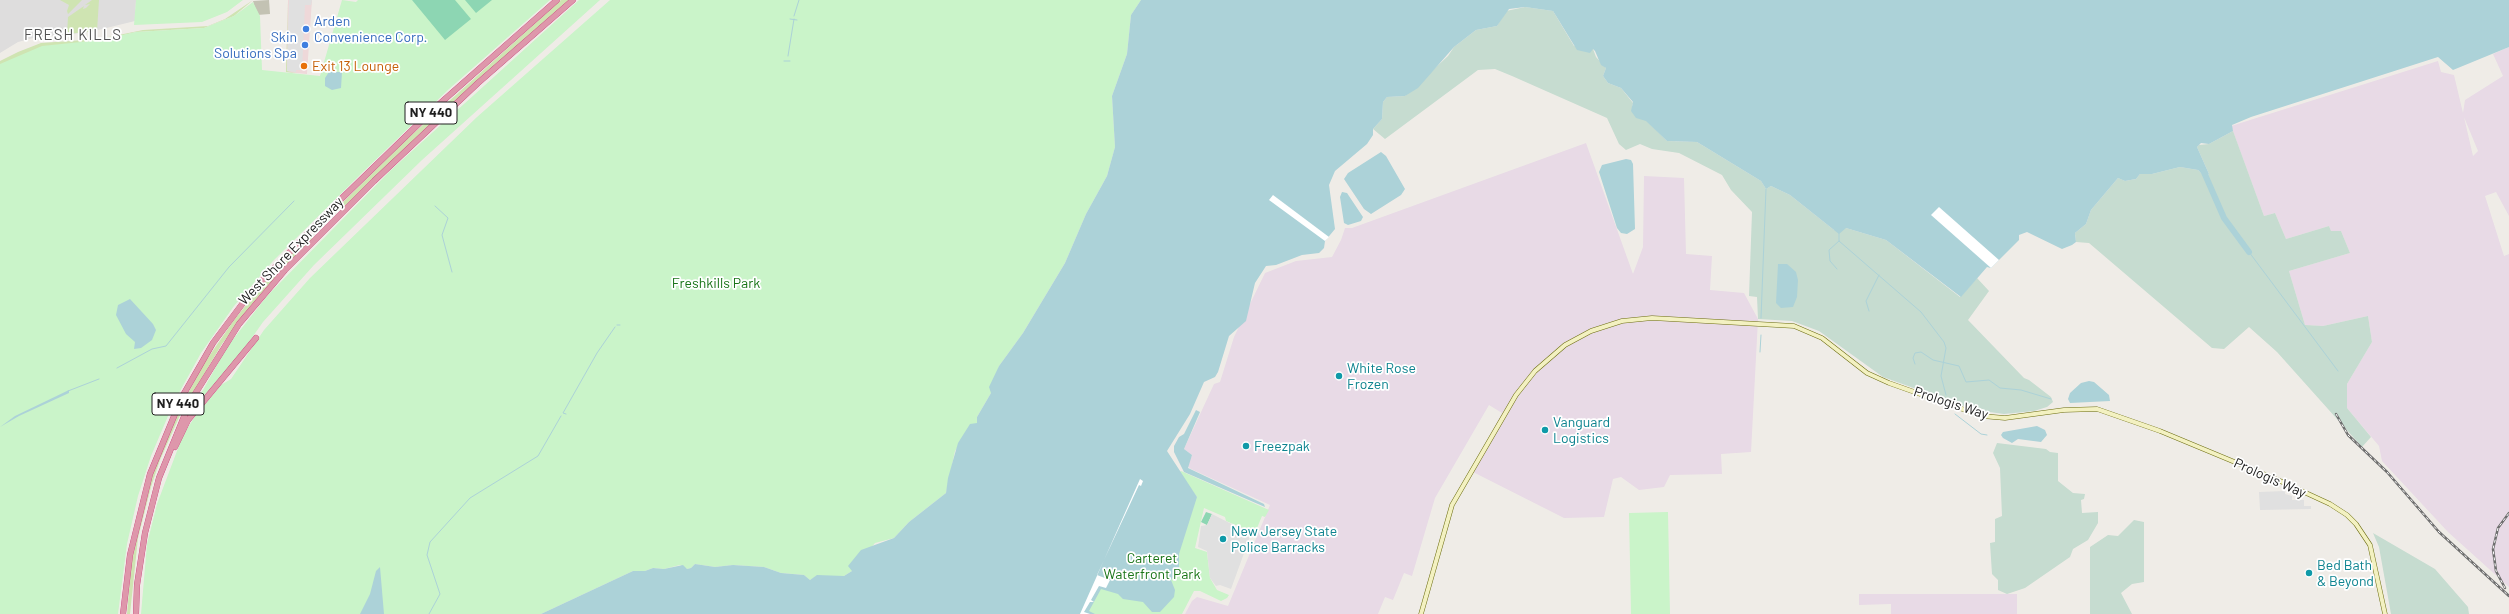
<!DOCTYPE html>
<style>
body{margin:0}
canvas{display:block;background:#efece7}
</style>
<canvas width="2509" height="614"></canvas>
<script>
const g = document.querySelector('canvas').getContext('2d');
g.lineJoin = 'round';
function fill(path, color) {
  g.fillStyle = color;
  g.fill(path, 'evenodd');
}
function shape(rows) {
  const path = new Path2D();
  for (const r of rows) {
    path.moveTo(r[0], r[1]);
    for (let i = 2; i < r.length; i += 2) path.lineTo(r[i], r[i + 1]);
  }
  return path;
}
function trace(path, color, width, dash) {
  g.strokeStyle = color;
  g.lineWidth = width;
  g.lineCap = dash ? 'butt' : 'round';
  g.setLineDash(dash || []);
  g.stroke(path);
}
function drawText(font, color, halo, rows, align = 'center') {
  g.font = font + ' Barlow,sans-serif';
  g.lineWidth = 3.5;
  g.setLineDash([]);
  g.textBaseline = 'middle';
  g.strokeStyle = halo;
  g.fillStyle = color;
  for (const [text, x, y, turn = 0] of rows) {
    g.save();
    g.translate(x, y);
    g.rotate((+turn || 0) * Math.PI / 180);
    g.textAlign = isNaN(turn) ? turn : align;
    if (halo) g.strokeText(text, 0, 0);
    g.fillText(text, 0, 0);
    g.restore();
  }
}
fill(shape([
 [0,0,136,0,135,21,90,32,33,38,18,42,0,53]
]), '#dedddd');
fill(shape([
 [288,0,312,0,307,74,286,72]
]), '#eed8d9');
fill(shape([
 [2509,47,2509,216,2496,192,2485,196,2504,256,2509,254,2509,587,2448,532,2382,461,2379,446,2347,408,2347,384,2372,342,2368,316,2323,326,2305,325,2289,271,2350,253,2341,231,2331,231,2329,226,2286,239,2275,213,2264,216,2231,126,2438,61,2441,72,2454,75,2463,113,2465,100,2503,76,2493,54],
 [2464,117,2478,151,2473,156],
 [1586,143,1633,274,1643,247,1644,176,1684,178,1686,254,1712,256,1710,290,1744,293,1758,319,1751,452,1721,454,1722,474,1670,475,1664,487,1639,490,1621,477,1613,479,1604,517,1564,518,1471,471,1502,413,1489,405,1435,498,1412,576,1404,573,1393,600,1385,597,1378,614,1185,614,1192,601,1197,597,1228,606,1270,505,1191,469,1187,466,1192,455,1184,449,1214,384,1220,382,1234,337,1265,273,1296,261,1332,257,1341,240,1345,228,1352,228],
 [1859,594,2017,594,2017,614,1891,614,1891,604,1859,605]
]), '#e8dae6');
fill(shape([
 [269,0,270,14,257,15,253,1]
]), '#c3c2b3');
fill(shape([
 [60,0,82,0,68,14,67,11,69,5],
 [92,0,99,0,97,31,67,34,68,17,84,6,83,9,86,8,90,4,85,5],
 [253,0,234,16,204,28,136,32,0,66,0,61,18,52,41,43,99,39,143,30,208,26,225,19],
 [288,0,287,71,296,73,286,72],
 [561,0,571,0,351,201,325,220,405,141],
 [310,234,314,237,259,296,222,344,181,413,160,460,151,487,138,538,130,614,127,614,131,566,137,532,152,474,174,420,203,365,234,320,273,272]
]), '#cfe4b2');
fill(shape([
 [1525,7,1553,11,1574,46,1593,49,1596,57,1606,68,1603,76,1608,83,1621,88,1633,103,1632,106,1667,141,1697,142,1761,181,1766,189,1771,186,1790,195,1834,230,1846,228,1886,240,1960,297,1977,278,1989,291,1968,320,2024,378,2029,380,2051,397,2053,402,2047,407,2034,411,2004,414,1975,410,1883,377,1819,331,1792,321,1758,319,1757,297,1749,296,1752,212,1731,190,1722,175,1679,153,1652,149,1640,144,1626,150,1619,144,1607,118,1512,76,1495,69,1478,70,1385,139,1373,129,1382,119,1383,102,1387,97,1405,96,1448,56,1454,47,1476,30,1497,26,1506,11],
 [2233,131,2264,216,2275,213,2286,239,2329,226,2331,231,2341,231,2350,253,2289,271,2305,325,2323,326,2368,316,2372,342,2347,384,2347,408,2371,437,2362,447,2277,352,2249,327,2224,349,2212,348,2089,243,2076,242,2075,233,2086,224,2091,210,2118,178,2125,181,2136,179,2140,174,2152,174,2180,167,2198,170,2205,177,2209,174,2197,147,2199,145,2209,144],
 [1997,443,2046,449,2050,452,2058,453,2058,481,2073,493,2085,494,2084,499,2081,500,2082,513,2098,512,2098,523,2088,540,2073,549,2070,557,2025,588,2007,594,1998,590,1998,580,1992,574,1990,543,1995,542,1995,519,2002,516,2000,468,1993,453],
 [2134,520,2144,522,2144,582,2132,584,2121,593,2132,614,2090,614,2090,547,2108,535,2118,536],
 [2373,533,2435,569,2468,607,2469,614,2391,614,2379,547]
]), '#c6dcd0');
fill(shape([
 [136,0,243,0,227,12,202,22,134,25],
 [342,0,356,2,358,0,550,0,449,89,364,171,273,261,234,306,201,353,174,402,151,456,138,496,127,544,118,614,0,614,0,64,42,46,100,40,136,32,204,28,234,16,253,2,260,16,262,70,320,76],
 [579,0,600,0,422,160,314,265,263,322,237,359,194,409,193,408,227,347,267,296,391,170],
 [610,0,1141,0,1131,15,1127,54,1112,96,1115,147,1107,176,1086,214,1065,263,1023,333,999,366,991,393,977,417,977,424,973,424,955,451,946,493,909,522,894,538,875,543,852,571,844,576,817,576,810,580,804,575,781,573,764,567,733,565,715,567,695,564,691,568,687,569,680,565,664,569,653,568,645,571,633,571,541,614,141,614,147,544,157,504,183,435,196,415,221,385,231,379,264,330,310,278,477,117],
 [1181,471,1269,510,1265,517,1262,516,1255,533,1226,521,1225,517,1204,508,1195,548,1207,552,1210,578,1217,590,1229,595,1227,598,1221,601,1200,591,1194,591,1182,614,1080,614,1096,575,1197,497,1179,473],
 [1668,512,1670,614,1631,614,1629,513]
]), '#caf4c9');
fill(shape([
 [412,0,455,0,471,19,445,40],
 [465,0,492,0,476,13],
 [1206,512,1212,514,1207,525,1201,522]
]), '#8dd6b3');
fill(shape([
 [289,0,312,0,311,5,305,5,302,70,296,70,296,72,287,71],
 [2285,491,2285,494,2292,496,2292,500,2304,500,2304,506,2311,506,2311,509,2260,510,2259,492],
 [1212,514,1251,534,1231,589,1220,585,1216,586,1210,578,1207,551,1198,547,1201,526,1207,525]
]), '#e0e0e0');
fill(shape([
 [1141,0,2509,0,2509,47,2453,70,2438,57,2251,117,2232,125,2233,131,2209,144,2201,143,2197,147,2209,174,2205,177,2198,170,2180,167,2152,174,2140,174,2136,179,2125,181,2118,178,2091,210,2086,224,2075,233,2076,242,2072,245,2062,249,2027,232,2019,235,2019,240,1991,268,1987,267,1961,297,1886,240,1846,228,1839,234,1790,195,1771,186,1766,189,1761,181,1697,142,1667,141,1646,121,1636,118,1631,111,1633,102,1621,88,1608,83,1603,76,1606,68,1601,65,1595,51,1593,49,1590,53,1577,50,1553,11,1525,7,1509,9,1497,26,1476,30,1454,47,1418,88,1405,96,1387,97,1383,102,1382,119,1373,129,1373,135,1367,144,1335,171,1329,185,1335,229,1325,241,1324,248,1319,253,1302,255,1276,265,1266,266,1255,283,1246,321,1229,336,1218,372,1215,377,1204,382,1190,414,1167,451,1197,497,1179,554,1179,568,1171,580,1175,590,1174,597,1160,612,1152,612,1143,602,1123,599,1118,594,1101,589,1089,611,1095,614,541,614,633,571,645,571,653,568,664,569,683,565,687,569,691,568,695,564,715,567,733,565,764,567,781,573,804,575,810,580,817,575,844,576,852,571,848,566,861,550,894,538,909,522,946,493,948,478,958,443,970,424,977,423,977,417,991,393,989,387,999,366,1023,333,1065,263,1086,214,1107,176,1115,147,1112,96,1127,54,1131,15],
 [329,72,342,72,341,88,332,90,325,86,325,78],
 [1381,152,1386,156,1405,189,1401,195,1371,214,1364,209,1344,179,1348,173],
 [1626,159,1631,160,1633,164,1635,229,1627,234,1621,233,1617,228,1599,172,1602,165],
 [1342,192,1347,193,1363,217,1361,221,1348,225,1344,223,1340,197],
 [1778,264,1787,264,1796,272,1798,280,1797,297,1793,307,1781,308,1776,303],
 [130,299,153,324,156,330,152,340,141,348,134,349,135,342,126,334,116,315,118,305],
 [2089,381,2094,382,2109,395,2110,401,2070,403,2068,399,2070,393,2081,383],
 [69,390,69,393,19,416,0,427,15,416],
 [1196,410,1200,412,1184,449,1192,455,1188,468,1264,504,1265,507,1184,472,1174,452,1174,446,1179,437,1184,434],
 [2037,426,2045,430,2047,435,2041,442,2018,439,2012,443,2003,438,2001,435,2003,432],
 [380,567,384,614,360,614,370,594,376,571]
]), '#acd2d8');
fill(shape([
 [1273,195,1329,237,1325,241,1269,200],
 [1939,207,1999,260,1991,268,1931,215],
 [1140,479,1143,481,1141,486,1139,485,1097,575,1110,580,1106,588,1099,586,1091,600,1094,602,1090,602,1084,612,1090,614,1080,614]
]), '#fff');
trace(shape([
 [794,16,799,0],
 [790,19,797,20],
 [788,56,794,19],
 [784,61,790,61],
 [435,206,448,218,442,235,452,272],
 [1839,233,1839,241,1921,312,1944,342,1946,348,1941,376,1946,395],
 [2249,252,2338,371],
 [1837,269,1830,261,1829,250,1839,241],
 [1869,311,1866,301,1879,275],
 [1761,318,1766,189],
 [617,325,620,325],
 [1760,352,1761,335],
 [1915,364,1913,358,1915,353,1921,352,1933,360,1959,366,1966,382,1989,380,2000,388,2021,390,2051,399],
 [117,368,152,349,166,346,229,267,294,201],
 [68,391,99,379],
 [566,414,563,413,597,353,615,327],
 [1955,414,1981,434,1987,435],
 [429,614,440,594,427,555,430,542,470,498,538,456,561,416]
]), '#acd2d8', 1);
trace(shape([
 [2203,170,2224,218,2249,252]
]), '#acd2d8', 6);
const secondary = shape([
 [1421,614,1452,505,1516,395,1535,371,1565,345,1591,331,1622,321,1652,318,1794,326,1822,338,1867,373,1889,383,1982,416,2005,418,2064,410,2097,409,2160,431,2278,480,2330,504,2347,515,2356,524,2370,545,2385,614]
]);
const motorway = shape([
 [175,447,188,420,256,338],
 [123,614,130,555,150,474,182,397,213,343,252,291,337,203,436,107,557,0],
 [136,614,137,585,145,533,159,478,190,402,239,324,285,270,374,181,478,83,573,0]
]);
trace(secondary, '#6c6d10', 5);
trace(motorway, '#c93877', 6);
trace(secondary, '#f3f1c1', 4);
trace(motorway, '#de97ab', 5.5);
const rail = shape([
 [2336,414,2348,435,2387,472,2439,532,2509,596],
 [2505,588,2496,571,2493,549,2498,528,2509,513]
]);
trace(rail, '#6e6e6e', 2.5);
trace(rail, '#fff', 1, [3]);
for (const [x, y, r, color] of [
 [306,29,4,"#3f7fe0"],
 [305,45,4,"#3f7fe0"],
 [304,66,4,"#e8710a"],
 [1339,376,4,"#0f9aa8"],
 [1545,430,4,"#0f9aa8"],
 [1246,446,4,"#0f9aa8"],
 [1223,539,4,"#0f9aa8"],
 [2309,573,4,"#0f9aa8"]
]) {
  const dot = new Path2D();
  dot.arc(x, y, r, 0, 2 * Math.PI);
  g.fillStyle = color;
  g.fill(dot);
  trace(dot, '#fff', 1.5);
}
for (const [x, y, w] of [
 [431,113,52],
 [178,404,52]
]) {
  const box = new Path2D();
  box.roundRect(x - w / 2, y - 11, w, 22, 3);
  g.fillStyle = '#fff';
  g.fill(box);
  trace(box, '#202020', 1);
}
drawText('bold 13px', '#202020', null, [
 ["NY 440",431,113],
 ["NY 440",178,404]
]);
drawText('14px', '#366cbe', '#fff', [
 ["Arden",314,21],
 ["Convenience Corp.",314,37],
 ["Skin",297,37,"right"],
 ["Solutions Spa",297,53,"right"]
], 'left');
drawText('14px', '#c56008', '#fff', [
 ["Exit 13 Lounge",312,66]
], 'left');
drawText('14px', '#202020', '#fff', [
 ["West Shore Expressway",291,251,-46],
 ["Prologis Way",1951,403,18],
 ["Prologis Way",2270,478,24]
]);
drawText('14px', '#187417', '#fff', [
 ["Freshkills Park",716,283],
 ["Carteret",1152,558],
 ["Waterfront Park",1152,574]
]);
drawText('14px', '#0d838f', '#fff', [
 ["White Rose",1347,368],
 ["Frozen",1347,384],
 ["Vanguard",1553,422],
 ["Logistics",1553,438],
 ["Freezpak",1254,446],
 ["New Jersey State",1231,531],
 ["Police Barracks",1231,547],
 ["Bed Bath",2317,565],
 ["& Beyond",2317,581]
], 'left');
g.letterSpacing = '1px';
drawText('15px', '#535353', '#fff', [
 ["FRESH KILLS",73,35]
]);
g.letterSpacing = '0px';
</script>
